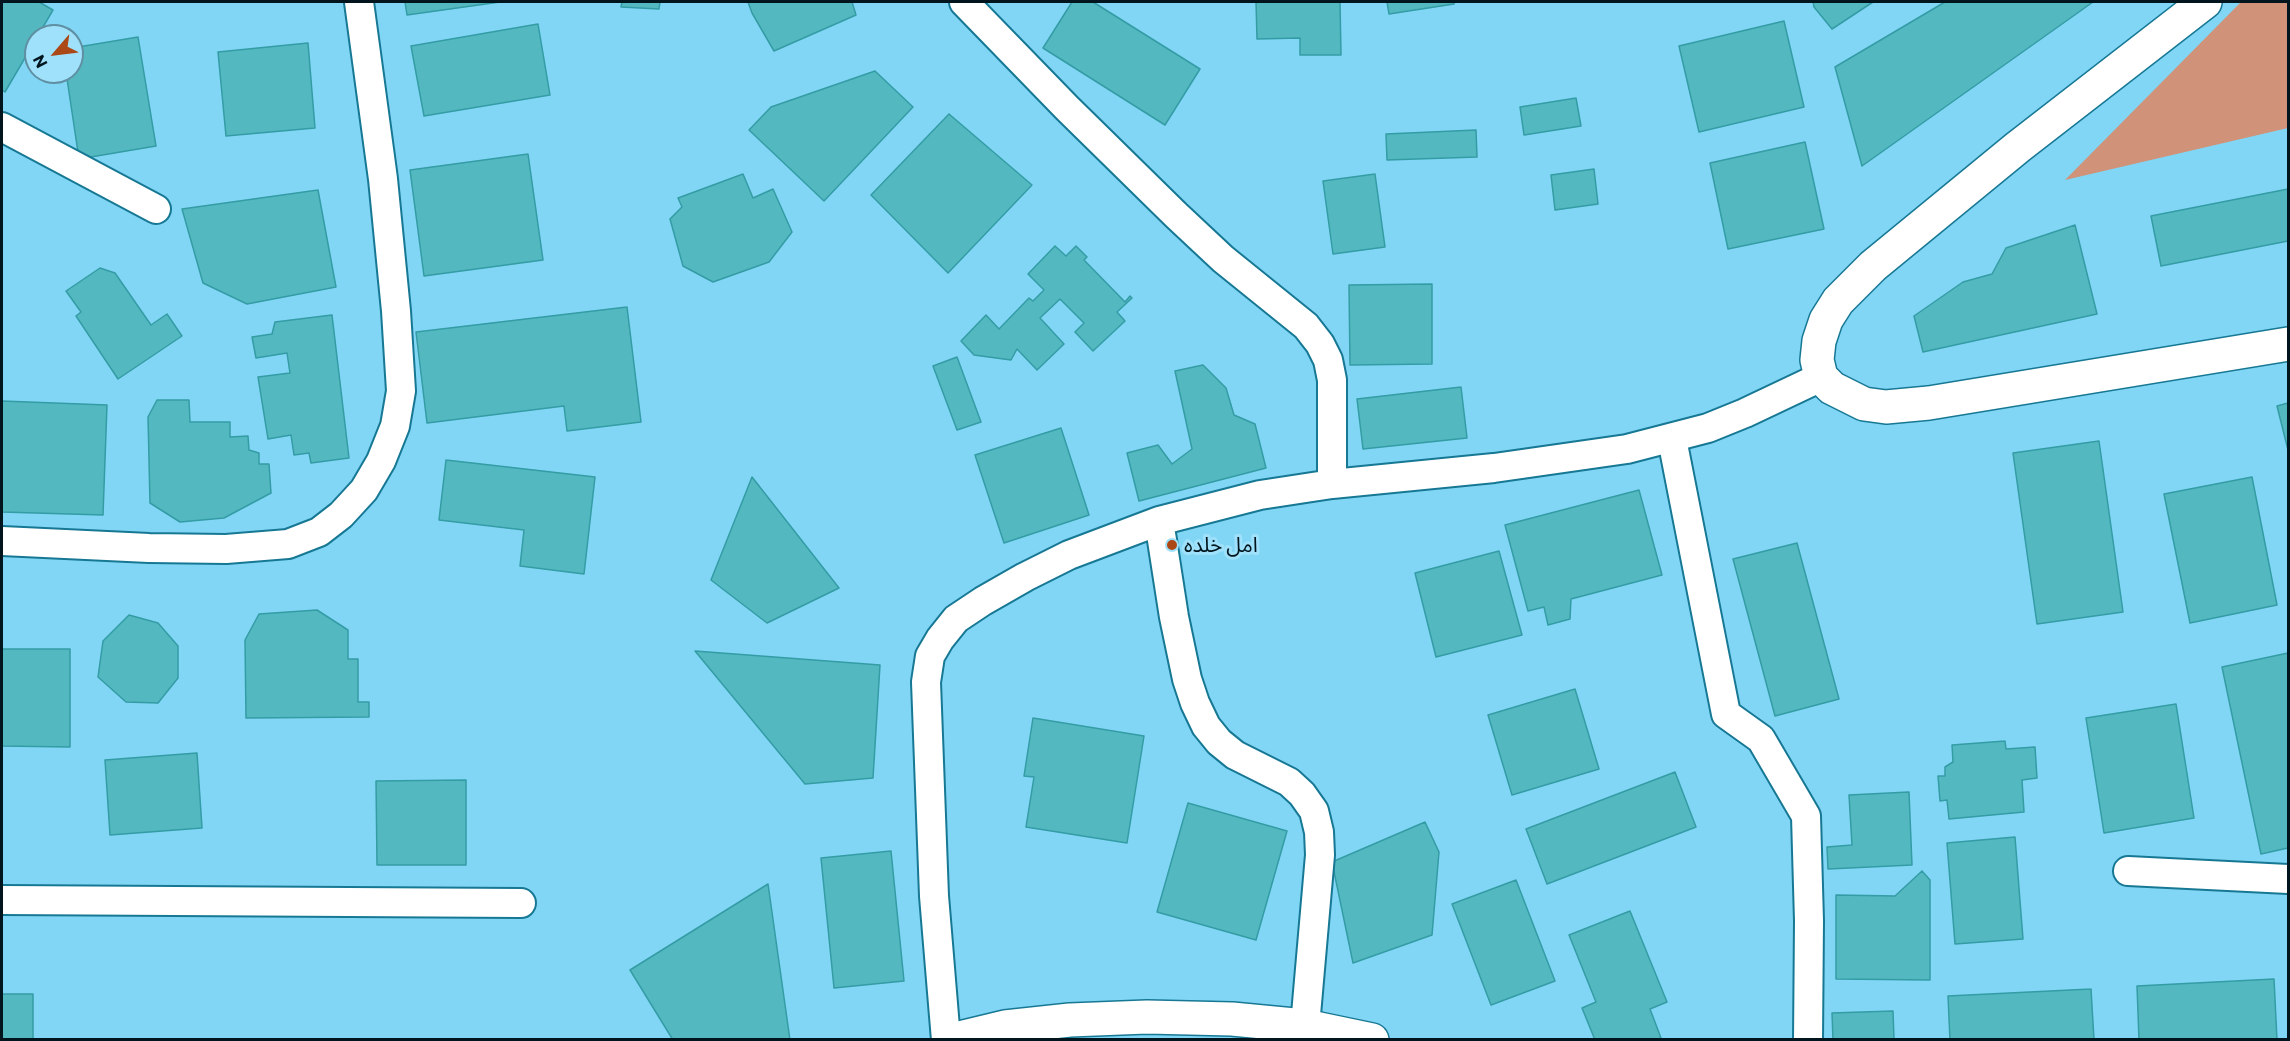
<!DOCTYPE html>
<meta charset="utf-8">
<style>
body{margin:0}
#map{position:relative;width:2290px;height:1041px;overflow:hidden;background:#81d6f5;font-family:Commissioner,sans-serif}
canvas{display:block}
.frame{position:absolute;inset:0;border:3px solid #00151e;pointer-events:none}
.north{position:absolute;left:24px;top:24px;width:60px;height:60px;box-sizing:border-box;background:#9fe1fa;border:2px solid #5f8fa2;border-radius:50%;rotate:242deg;font-size:16px;font-weight:700;line-height:24px;text-align:center;color:#00151e}
.north::after{content:'';display:block;margin:auto;width:21px;height:27px;background:#ac4815;clip-path:polygon(50% 0,100% 100%,50% 72%,0 100%)}
</style>
<div id="map">
<canvas width="2290" height="1041"></canvas>
<div class="frame"></div>
<div class="north">N</div>
</div>
<script>
const g = document.querySelector('canvas').getContext('2d');
g.lineJoin = 'round';
function fill(path, color) {
  g.fillStyle = color;
  g.fill(path, 'evenodd');
}
function shape(rows) {
  const path = new Path2D();
  for (const r of rows) {
    path.moveTo(r[0], r[1]);
    for (let i = 2; i < r.length; i += 2) path.lineTo(r[i], r[i + 1]);
  }
  return path;
}
function trace(path, color, width, dash) {
  g.strokeStyle = color;
  g.lineWidth = width;
  g.lineCap = dash ? 'butt' : 'round';
  g.setLineDash(dash || []);
  g.stroke(path);
}
function drawText(font, color, halo, rows, align = 'center') {
  g.font = font + ' Commissioner,"Noto Sans Arabic",sans-serif';
  g.lineWidth = 6;
  g.setLineDash([]);
  g.textBaseline = 'middle';
  g.strokeStyle = halo;
  g.fillStyle = color;
  for (const [text, x, y, turn = 0] of rows) {
    g.save();
    g.translate(x, y);
    g.rotate((+turn || 0) * Math.PI / 180);
    g.textAlign = isNaN(turn) ? turn : align;
    if (halo) g.strokeText(text, 0, 0);
    g.fillText(text, 0, 0);
    g.restore();
  }
}
fill(shape([
 [2241,2,2288,2,2288,128,2065,180]
]), '#d09278');
const building = shape([
 [2,2,39,2,53,10,5,92,2,90,2,2],
 [405,2,500,2,407,15,405,2],
 [622,2,660,2,659,9,621,7,622,2],
 [748,2,852,2,856,15,774,51,752,13,748,2],
 [1072,2,1093,2,1200,69,1165,125,1043,48,1072,2],
 [1256,2,1340,2,1341,55,1300,55,1300,38,1257,39,1256,2],
 [1387,2,1454,2,1454,4,1389,14,1387,2],
 [1813,2,1873,2,1832,29,1814,7,1813,2],
 [1945,2,2093,2,1862,166,1835,67,1945,2],
 [1784,21,1804,107,1699,132,1679,46,1784,21],
 [538,24,550,95,424,116,411,46,538,24],
 [138,37,156,146,79,159,66,72,72,72,72,48,138,37],
 [308,43,315,128,226,136,218,52,308,43],
 [875,71,913,107,824,201,749,130,771,107,875,71],
 [1576,98,1581,126,1524,135,1520,107,1576,98],
 [949,114,1032,185,948,273,871,195,949,114],
 [1476,130,1477,157,1387,160,1386,134,1476,130],
 [1805,142,1824,229,1728,249,1710,163,1805,142],
 [528,154,543,260,424,276,410,170,528,154],
 [1594,169,1598,204,1555,210,1551,175,1594,169],
 [743,174,753,198,773,189,792,232,769,262,713,282,683,266,670,219,682,207,678,198,743,174],
 [1375,174,1385,247,1333,254,1323,181,1375,174],
 [2288,189,2288,241,2161,266,2151,216,2288,189],
 [318,190,336,287,247,304,203,283,182,209,318,190],
 [2075,225,2097,314,1923,352,1914,316,1963,282,1992,274,2006,248,2075,225],
 [1055,246,1066,256,1076,246,1087,257,1084,260,1125,302,1130,296,1132,298,1117,312,1125,321,1093,351,1075,332,1084,323,1060,299,1040,318,1064,344,1037,370,1017,349,1011,360,974,355,961,341,986,315,999,329,1029,298,1033,301,1044,290,1028,274,1055,246],
 [100,268,115,273,151,325,167,314,182,336,118,379,76,316,81,312,66,291,100,268],
 [1432,284,1432,364,1350,365,1349,285,1432,284],
 [627,307,641,422,567,431,564,406,427,423,416,332,627,307],
 [332,315,349,458,311,463,309,453,294,455,291,435,268,439,258,377,290,373,287,353,256,358,252,337,272,334,275,322,332,315],
 [957,357,981,422,957,430,933,366,957,357],
 [1203,365,1226,388,1234,415,1255,424,1266,468,1139,501,1127,453,1158,445,1172,464,1192,449,1175,371,1203,365],
 [1461,387,1467,438,1363,449,1357,399,1461,387],
 [157,400,189,400,190,422,230,422,230,437,248,436,249,450,259,453,259,464,269,464,271,493,224,518,180,522,150,503,148,417,157,400],
 [2,401,107,405,103,515,2,512,2,401],
 [2288,403,2288,450,2277,406,2288,403],
 [1061,428,1089,515,1004,543,975,455,1061,428],
 [2099,441,2123,612,2037,624,2013,453,2099,441],
 [446,460,595,477,584,574,520,566,524,530,439,520,446,460],
 [752,477,839,588,767,623,711,580,752,477],
 [2252,477,2277,605,2190,623,2164,494,2252,477],
 [1639,490,1662,575,1571,599,1570,619,1548,625,1544,607,1528,611,1505,525,1639,490],
 [1797,543,1839,699,1775,716,1733,559,1797,543],
 [1499,551,1522,635,1436,657,1415,573,1499,551],
 [317,610,348,630,348,659,358,659,358,702,369,702,369,717,246,718,245,640,259,614,317,610],
 [129,615,158,623,178,646,178,678,158,703,126,702,98,677,103,641,129,615],
 [2,649,70,649,70,747,2,746,2,649],
 [695,651,880,665,873,778,805,784,695,651],
 [2288,653,2288,848,2261,854,2222,667,2288,653],
 [1575,689,1599,769,1512,795,1488,715,1575,689],
 [2176,704,2194,818,2104,833,2086,718,2176,704],
 [1033,718,1144,736,1127,843,1026,827,1034,777,1024,776,1033,718],
 [2005,741,2006,749,2035,747,2037,778,2022,780,2024,812,1949,819,1947,800,1940,801,1938,776,1945,776,1945,767,1953,762,1952,745,2005,741],
 [197,753,202,828,110,835,105,760,197,753],
 [1675,772,1696,827,1547,884,1526,829,1675,772],
 [466,780,466,865,377,865,376,781,466,780],
 [1909,792,1912,865,1828,869,1827,847,1852,845,1849,795,1909,792],
 [1188,803,1287,831,1256,940,1157,912,1188,803],
 [1425,822,1439,852,1432,935,1353,963,1332,862,1425,822],
 [2015,837,2023,939,1955,944,1947,843,2015,837],
 [891,851,904,981,834,988,821,858,891,851],
 [1922,871,1930,880,1930,980,1836,979,1836,895,1895,896,1922,871],
 [1516,880,1555,981,1491,1005,1452,904,1516,880],
 [768,884,790,1040,673,1040,630,970,768,884],
 [1630,911,1667,1002,1650,1009,1661,1038,1656,1040,1595,1040,1582,1008,1596,1002,1569,935,1630,911],
 [2274,979,2277,1040,2139,1040,2137,986,2274,979],
 [2091,989,2094,1040,1950,1040,1948,996,2091,989],
 [2,994,33,994,33,1040,2,1040,2,994],
 [1893,1011,1894,1040,1833,1040,1832,1013,1893,1011]
]);
fill(building, '#54b8c0');
trace(building, '#349ca5', 1.5);
const minor = shape([
 [964,2,1067,108,1176,215,1223,259,1306,326,1320,344,1328,360,1332,380,1332,484],
 [2,127,156,209],
 [1672,439,1726,714,1761,739,1806,816,1809,921,1808,1040],
 [1159,521,1174,617,1187,679,1195,703,1206,726,1219,742,1235,755,1289,782,1302,794,1314,811,1319,832,1320,855,1305,1026],
 [2,541,149,548,226,549,288,544,319,532,341,515,364,490,381,461,395,426,401,391,396,311,383,179,359,2],
 [2128,871,2288,879],
 [2,900,521,903],
 [946,1040,934,896,926,682,930,656,940,639,956,619,983,601,1025,577,1069,555,1159,521,1260,495,1332,484,1494,468,1627,449,1708,428,1745,413,1821,377]
]);
const tertiary = shape([
 [2205,2,2018,147,1873,266,1838,301,1826,320,1819,341,1817,360,1821,377,1832,388,1864,404,1886,407,1929,403,2288,344],
 [951,1040,1005,1027,1070,1020,1147,1017,1232,1019,1305,1026,1372,1040]
]);
trace(minor, '#177894', 32);
trace(tertiary, '#177894', 36);
trace(minor, '#fff', 28);
trace(tertiary, '#fff', 33);
for (const [x, y, r, color] of [
 [1172,545,6,"#ac4815"]
]) {
  const dot = new Path2D();
  dot.arc(x, y, r, 0, 2 * Math.PI);
  g.fillStyle = color;
  g.fill(dot);
  trace(dot, '#9fe1fa', 2);
}
drawText('21px', '#00151e', '#9fe1fa', [
 ["امل خلده",1184,545]
], 'left');
</script>
